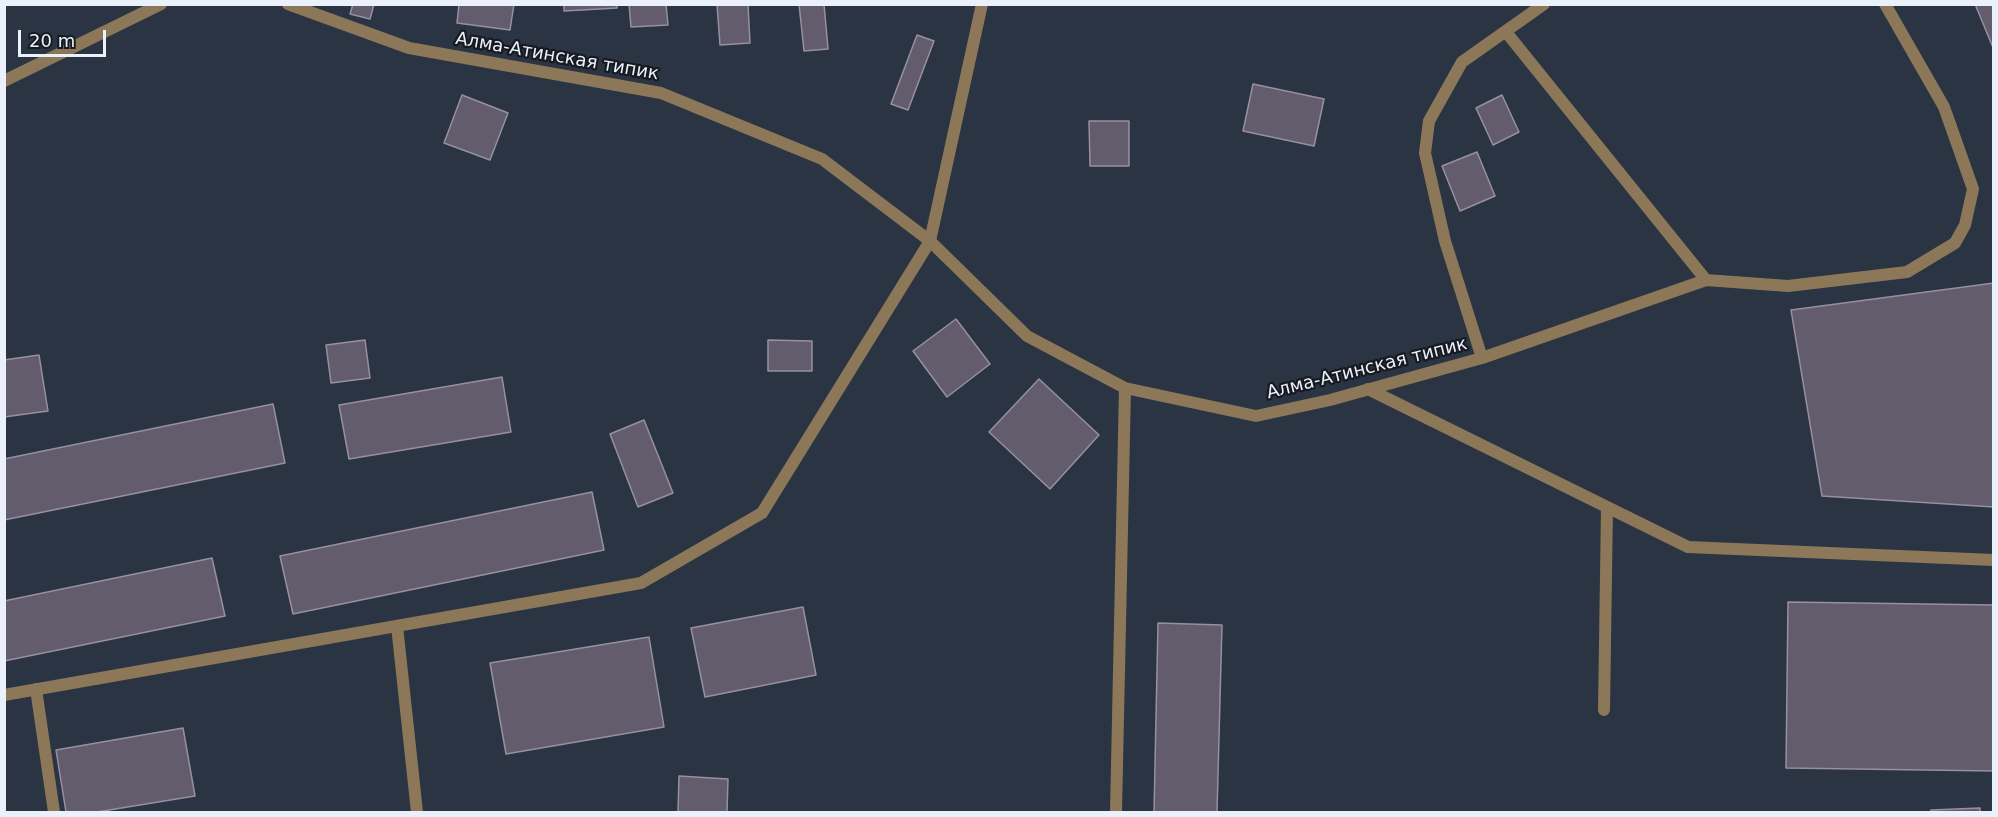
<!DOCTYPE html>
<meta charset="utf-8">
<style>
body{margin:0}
#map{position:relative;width:1998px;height:817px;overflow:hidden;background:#2a3442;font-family:"DejaVu Sans",sans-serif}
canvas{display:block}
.frame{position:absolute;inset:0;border:6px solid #eaf1fa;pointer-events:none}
.scale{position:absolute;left:18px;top:30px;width:88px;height:27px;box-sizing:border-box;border:3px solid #eaf1fa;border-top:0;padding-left:8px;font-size:18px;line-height:21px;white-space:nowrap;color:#eaf1fa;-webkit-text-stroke:4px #171b21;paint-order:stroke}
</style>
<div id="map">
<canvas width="1998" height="817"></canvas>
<div class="frame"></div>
<div class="scale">20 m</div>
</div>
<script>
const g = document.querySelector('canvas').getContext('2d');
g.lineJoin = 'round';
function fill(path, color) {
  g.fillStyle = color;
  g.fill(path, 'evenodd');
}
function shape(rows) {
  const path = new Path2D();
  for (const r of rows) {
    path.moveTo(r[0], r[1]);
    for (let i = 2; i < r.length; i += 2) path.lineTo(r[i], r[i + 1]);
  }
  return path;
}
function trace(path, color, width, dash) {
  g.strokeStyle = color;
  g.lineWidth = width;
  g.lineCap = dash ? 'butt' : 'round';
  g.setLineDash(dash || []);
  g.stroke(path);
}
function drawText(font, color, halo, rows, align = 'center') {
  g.font = font + ' "DejaVu Sans",sans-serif';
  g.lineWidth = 4.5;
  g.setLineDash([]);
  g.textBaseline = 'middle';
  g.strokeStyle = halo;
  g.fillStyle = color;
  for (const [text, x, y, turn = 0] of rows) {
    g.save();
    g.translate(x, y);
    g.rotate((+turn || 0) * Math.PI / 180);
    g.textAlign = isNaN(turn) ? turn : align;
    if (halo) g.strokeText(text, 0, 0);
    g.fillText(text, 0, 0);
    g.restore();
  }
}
const building = shape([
 [353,4,374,4,370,19,350,14,353,4],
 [459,4,514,4,510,30,457,23,459,4],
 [564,4,617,4,617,8,564,11,564,4],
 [629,4,666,4,668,25,631,27,629,4],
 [717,4,748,4,750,43,720,45,717,4],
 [799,4,824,4,828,49,804,51,799,4],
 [1975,4,1994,4,1994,50,1975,4],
 [917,35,934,41,908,110,891,104,917,35],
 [1253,84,1324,99,1314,146,1243,131,1253,84],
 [462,95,508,113,490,160,444,143,462,95],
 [1502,95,1519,132,1493,145,1476,108,1502,95],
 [1089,121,1129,121,1129,166,1090,166,1089,121],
 [1477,152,1495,196,1460,211,1442,166,1477,152],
 [1994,283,1994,507,1822,496,1791,310,1994,283],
 [956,319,990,364,947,397,913,351,956,319],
 [365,340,370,378,331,383,326,345,365,340],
 [768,340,812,341,812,371,768,371,768,340],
 [39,355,48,411,4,417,4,360,39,355],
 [502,377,511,432,349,459,339,405,502,377],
 [1039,379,1099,435,1050,489,989,432,1039,379],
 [273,404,285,463,4,520,4,459,273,404],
 [644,420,673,493,638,507,610,434,644,420],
 [592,492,604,550,293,614,280,556,592,492],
 [212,558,225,616,4,661,4,601,212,558],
 [1788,602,1994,605,1994,771,1786,768,1788,602],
 [803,607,816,675,705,697,691,628,803,607],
 [1158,623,1222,625,1217,812,1154,812,1158,623],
 [649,637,664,727,506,754,490,663,649,637],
 [183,728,195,796,97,812,66,812,56,750,183,728],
 [679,776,728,779,727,812,678,812,679,776],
 [1980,808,1980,812,1931,812,1931,810,1980,808]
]);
fill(building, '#635c6d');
trace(building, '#9790a2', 1.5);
trace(shape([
 [1368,389,1688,547,1994,560],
 [397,626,417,812],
 [1604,710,1607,507]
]), '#8c7859', 12);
trace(shape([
 [288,4,409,48,661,93,822,159,930,241,1027,336,1125,388,1256,416,1330,400,1482,358,1706,280,1788,286,1907,272,1955,243,1965,225,1973,189,1944,107,1885,4],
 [1506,32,1706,280],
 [4,81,161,4],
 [1482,358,1445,241,1425,153,1429,121,1462,62,1544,4],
 [36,689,54,812],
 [4,695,641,583,762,513,930,241,982,4],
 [1116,812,1125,388]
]), '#8c7859', 12);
drawText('18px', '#eaf1fa', '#171b21', [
 ["Алма-Атинская типик",557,57,10],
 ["Алма-Атинская типик",1367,369,-14]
]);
</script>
